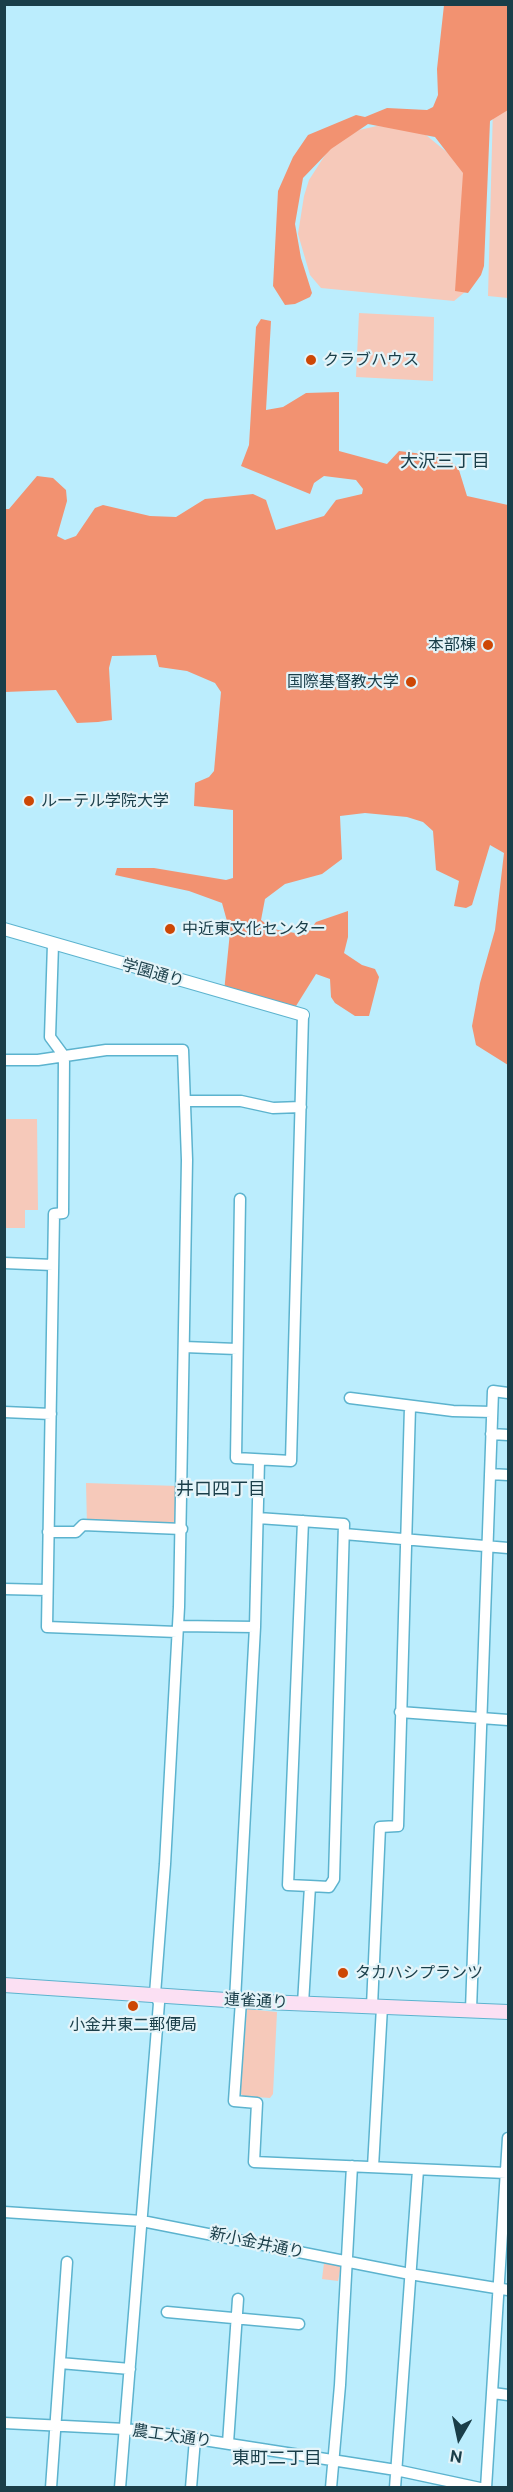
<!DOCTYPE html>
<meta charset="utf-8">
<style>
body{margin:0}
#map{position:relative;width:513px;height:2492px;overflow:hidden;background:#bbedfd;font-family:"Public Sans",sans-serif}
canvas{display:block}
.frame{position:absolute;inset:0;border:6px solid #1a3e49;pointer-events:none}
.north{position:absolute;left:429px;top:2408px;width:60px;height:60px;-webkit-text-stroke:4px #e4f4f9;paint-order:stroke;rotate:189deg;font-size:16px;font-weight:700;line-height:24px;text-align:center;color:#1a3e49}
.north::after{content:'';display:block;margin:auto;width:21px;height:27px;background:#1a3e49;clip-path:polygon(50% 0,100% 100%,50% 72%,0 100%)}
</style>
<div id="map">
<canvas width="513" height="2492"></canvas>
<div class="frame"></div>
<div class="north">N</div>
</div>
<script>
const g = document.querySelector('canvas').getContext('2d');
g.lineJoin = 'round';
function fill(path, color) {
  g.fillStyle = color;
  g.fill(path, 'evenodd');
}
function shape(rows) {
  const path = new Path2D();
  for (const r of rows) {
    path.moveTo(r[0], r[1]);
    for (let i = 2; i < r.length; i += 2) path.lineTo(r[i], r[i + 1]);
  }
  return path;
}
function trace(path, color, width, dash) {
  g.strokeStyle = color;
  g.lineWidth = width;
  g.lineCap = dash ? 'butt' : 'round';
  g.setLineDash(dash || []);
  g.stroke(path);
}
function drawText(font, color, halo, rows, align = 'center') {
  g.font = font + ' "Public Sans","Noto Sans JP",sans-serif';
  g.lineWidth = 4.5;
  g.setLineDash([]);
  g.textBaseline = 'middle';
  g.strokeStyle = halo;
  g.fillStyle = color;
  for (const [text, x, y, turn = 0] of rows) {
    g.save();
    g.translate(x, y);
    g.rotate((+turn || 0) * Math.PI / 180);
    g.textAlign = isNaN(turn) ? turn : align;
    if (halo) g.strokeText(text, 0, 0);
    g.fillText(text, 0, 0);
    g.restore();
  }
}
fill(shape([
 [493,108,508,109,508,298,488,296],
 [377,126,397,127,426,135,466,168,465,292,454,301,321,288,310,275,298,234,304,196,309,180,327,152,338,142,359,130],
 [359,313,434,317,433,381,356,377],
 [5,1119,37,1119,38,1210,25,1210,25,1228,5,1228],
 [86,1483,178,1486,177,1525,87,1526],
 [247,2009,277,2012,273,2094,270,2098,243,2096,240,2093],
 [324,2263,341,2266,338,2281,322,2279]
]), '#f6c9ba');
fill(shape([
 [444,5,508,5,508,110,490,121,484,266,481,275,468,293,455,291,463,173,435,137,368,124,331,149,303,178,295,224,301,258,312,293,310,297,295,304,285,305,273,286,278,191,293,157,308,135,356,115,365,117,387,108,427,110,433,107,438,95,437,69],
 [261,319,271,321,266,410,283,407,306,393,339,392,339,451,387,464,399,451,447,457,459,470,467,496,508,505,508,1065,476,1045,472,1026,480,983,495,930,504,853,490,845,472,905,466,908,454,906,459,881,436,870,433,831,423,822,407,817,365,813,340,816,342,859,322,874,285,884,265,899,261,920,273,929,306,935,316,922,348,911,348,937,344,953,362,965,375,969,379,977,369,1016,355,1016,335,1003,331,997,330,979,316,974,296,1006,224,992,230,932,222,903,189,891,115,875,117,868,154,868,226,880,233,878,233,810,194,806,195,783,209,777,214,771,221,692,215,683,187,671,159,667,156,655,112,656,109,668,112,720,98,722,77,723,56,690,5,692,4,509,9,509,37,476,53,478,66,490,67,501,57,536,65,540,76,536,95,508,103,505,150,516,176,517,205,499,253,494,266,500,276,530,324,516,336,500,362,494,363,489,356,480,324,476,314,483,310,494,241,466,249,445,256,327]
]), '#f29271');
const minor = shape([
 [53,944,50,1037,64,1056,63,1213,54,1214,47,1627,177,1632],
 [4,1060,38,1060,106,1050,183,1050,187,1160,179,1607,165,1864,155,1994,159,2003,120,2488],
 [185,1101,241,1101,273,1108,301,1107],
 [240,1199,236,1458,291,1461,303,1015],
 [4,1263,53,1265],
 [184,1347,237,1349],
 [350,1398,453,1411,492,1412],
 [4,1412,51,1414],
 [491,1434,508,1435],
 [490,1474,508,1475],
 [258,1518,344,1524,334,1879,329,1887,310,1886,303,2004],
 [303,1521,288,1885,310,1886],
 [48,1532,76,1532,83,1525,182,1529],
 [344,1534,508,1548],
 [4,1589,47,1590],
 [178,1626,255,1627],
 [400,1712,508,1720],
 [235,2000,255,1627,259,1460],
 [241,2001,234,2101,257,2103,254,2162,506,2173],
 [372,2006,380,1827,398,1826,410,1407],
 [471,2010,493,1391,508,1393],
 [373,2167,382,2007],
 [4,2212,142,2221,410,2274,508,2290],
 [167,2312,299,2324],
 [60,2363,130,2369],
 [493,2393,508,2395],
 [4,2423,125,2429,159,2433,396,2470,480,2488],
 [228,2443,238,2299],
 [51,2488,67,2262],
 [191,2488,195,2439],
 [331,2488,340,2385,352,2166],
 [395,2488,418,2170],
 [486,2488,508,2138]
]);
const tertiary = shape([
 [4,929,303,1015]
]);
const secondary = shape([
 [4,1985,241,2001,508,2012]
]);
trace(minor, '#5cb3ce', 13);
trace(tertiary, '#5cb3ce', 14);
trace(secondary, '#5cb3ce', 16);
trace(minor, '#fff', 10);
trace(tertiary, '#fff', 12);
trace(secondary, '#fbe0f3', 14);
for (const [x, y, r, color] of [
 [311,360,6,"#cd4705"],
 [488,645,6,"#cd4705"],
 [411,682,6,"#cd4705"],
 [29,801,6,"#cd4705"],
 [170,929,6,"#cd4705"],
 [343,1973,6,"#cd4705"],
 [133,2006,6,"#cd4705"]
]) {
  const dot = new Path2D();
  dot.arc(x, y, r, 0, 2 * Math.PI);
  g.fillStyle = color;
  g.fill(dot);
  trace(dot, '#e4f4f9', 2);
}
drawText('16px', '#1a3e49', '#e4f4f9', [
 ["クラブハウス",323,360],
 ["本部棟",476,645,"right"],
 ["国際基督教大学",399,682,"right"],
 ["ルーテル学院大学",41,801],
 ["中近東文化センター",182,929],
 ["タカハシプランツ",355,1973],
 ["小金井東二郵便局",133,2025,"center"]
], 'left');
drawText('16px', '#1a3e49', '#e4f4f9', [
 ["学園通り",153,973,16],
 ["連雀通り",256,2001,3],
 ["新小金井通り",257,2243,12],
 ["農工大通り",172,2436,8]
]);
drawText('18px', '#1a3e49', '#e4f4f9', [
 ["大沢三丁目",445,461],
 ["井口四丁目",221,1489],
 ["東町二丁目",277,2458]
]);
</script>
